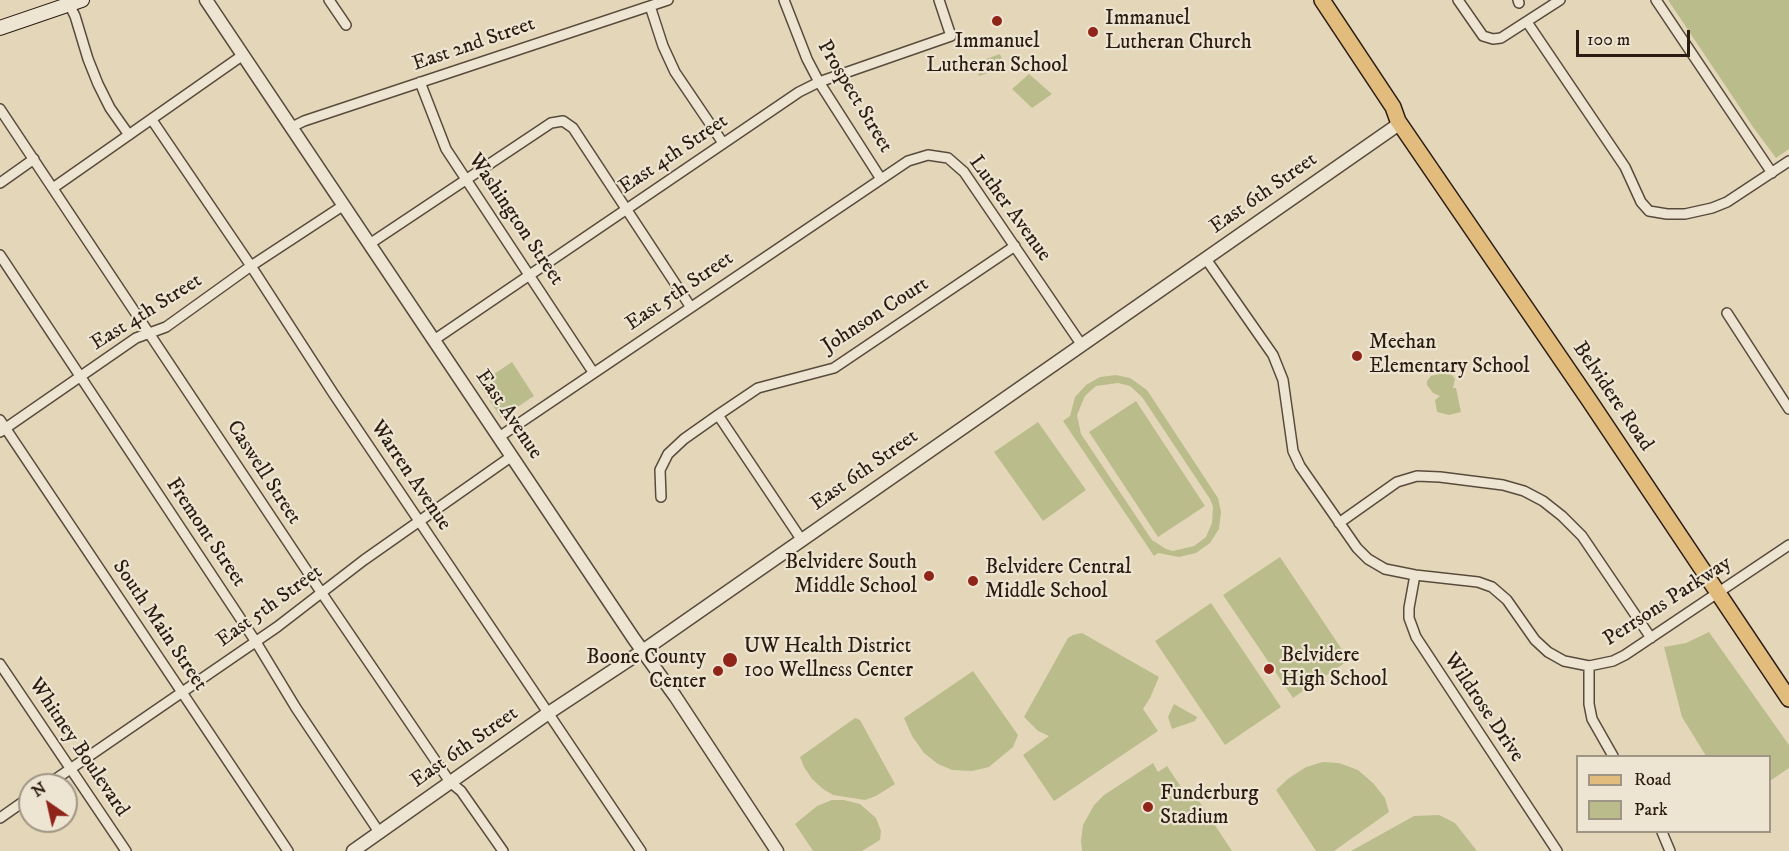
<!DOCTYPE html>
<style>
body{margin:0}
#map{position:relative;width:1789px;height:851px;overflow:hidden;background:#e4d7b9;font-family:"IM FELL DW Pica",serif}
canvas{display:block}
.legend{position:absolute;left:1576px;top:755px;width:195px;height:78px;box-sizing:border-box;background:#ede5d2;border:2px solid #9f9585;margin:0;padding:8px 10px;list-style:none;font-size:18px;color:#2b1c12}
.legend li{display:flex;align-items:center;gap:12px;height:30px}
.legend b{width:30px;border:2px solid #9f9585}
.north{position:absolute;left:18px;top:773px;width:60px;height:60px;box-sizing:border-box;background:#ede5d2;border:2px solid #9f9585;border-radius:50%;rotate:326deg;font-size:16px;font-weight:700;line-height:24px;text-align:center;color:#2b1c12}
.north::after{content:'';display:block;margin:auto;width:21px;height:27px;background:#8f2418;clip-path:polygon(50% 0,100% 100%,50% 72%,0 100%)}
.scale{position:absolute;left:1576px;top:30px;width:114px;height:27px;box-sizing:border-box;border:3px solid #2b1c12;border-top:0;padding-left:8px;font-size:18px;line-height:21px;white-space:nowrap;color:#2b1c12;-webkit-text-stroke:4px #ede5d2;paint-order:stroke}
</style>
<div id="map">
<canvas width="1789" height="851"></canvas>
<ul class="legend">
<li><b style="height:8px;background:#e2bc7c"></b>Road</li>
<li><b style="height:16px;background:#babd8b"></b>Park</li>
</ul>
<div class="north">N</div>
<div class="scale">100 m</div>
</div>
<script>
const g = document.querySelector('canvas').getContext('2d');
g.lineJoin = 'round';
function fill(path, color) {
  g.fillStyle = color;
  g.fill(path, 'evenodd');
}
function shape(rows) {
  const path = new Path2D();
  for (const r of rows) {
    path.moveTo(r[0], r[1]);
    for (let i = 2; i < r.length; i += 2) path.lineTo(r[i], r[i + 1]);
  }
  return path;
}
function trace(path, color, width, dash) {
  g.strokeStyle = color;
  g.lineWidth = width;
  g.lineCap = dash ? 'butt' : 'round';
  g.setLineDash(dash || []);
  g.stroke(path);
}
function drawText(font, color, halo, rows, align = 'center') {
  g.font = font + ' "IM FELL DW Pica",serif';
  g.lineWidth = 4.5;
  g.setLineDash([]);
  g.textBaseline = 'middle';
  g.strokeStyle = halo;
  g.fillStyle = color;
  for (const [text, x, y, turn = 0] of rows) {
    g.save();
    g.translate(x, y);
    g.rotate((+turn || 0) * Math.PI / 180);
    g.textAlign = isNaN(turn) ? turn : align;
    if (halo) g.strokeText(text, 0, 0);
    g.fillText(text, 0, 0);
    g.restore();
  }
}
fill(shape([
 [1668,0,1789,0,1789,149,1776,158,1753,127],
 [1000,54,1005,67,979,76,975,63],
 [1029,74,1052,94,1032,108,1012,89],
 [512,362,534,396,501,418,479,384],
 [1442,373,1452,375,1455,379,1453,388,1456,388,1461,412,1449,415,1437,412,1435,400,1440,396,1433,393,1427,385,1427,381,1431,376],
 [1116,375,1130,378,1147,390,1218,498,1221,512,1219,529,1210,543,1196,553,1179,557,1158,553,1154,556,1063,421,1070,416,1075,397,1086,385,1100,377],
 [1118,383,1130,386,1142,397,1210,499,1213,507,1212,523,1206,537,1194,546,1173,551,1166,549,1152,540,1081,434,1077,415,1085,396,1096,386],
 [1136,401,1205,506,1158,537,1089,432],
 [1038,422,1086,490,1043,521,994,452],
 [1280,557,1349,660,1293,698,1223,595],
 [1211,603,1281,707,1225,745,1155,641],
 [1709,632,1789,745,1789,768,1770,781,1770,756,1706,756,1682,717,1664,647,1686,643],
 [1082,633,1159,677,1150,698,1143,709,1158,731,1054,801,1023,755,1049,736,1038,731,1024,717,1068,638,1073,635],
 [973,671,1018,735,1013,747,989,767,972,771,952,770,938,764,924,753,912,736,904,718],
 [1174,704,1197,717,1195,721,1172,729,1168,717],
 [855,718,860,720,895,784,876,796,865,800,833,795,823,789,812,779,804,767,800,757],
 [1323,762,1339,763,1358,770,1373,783,1385,798,1389,812,1334,851,1316,851,1276,790,1289,778,1306,767],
 [1153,763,1158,772,1167,766,1183,790,1189,786,1232,851,1082,851,1081,841,1083,825,1094,805,1104,795],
 [832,800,844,800,860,804,876,818,881,831,880,840,862,851,813,851,795,824,817,806],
 [1439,815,1455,823,1477,851,1351,851,1414,816]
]), '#babd8b');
const minor = shape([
 [67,0,75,16,88,59,98,84,110,108,129,135],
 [329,0,346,25],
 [784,0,807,59,819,82,881,179],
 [1458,0,1483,36,1493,39,1501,38,1560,0],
 [1518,0,1519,3],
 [1656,0,1772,173],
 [650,6,663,46,675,72,723,143],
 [1527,22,1625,167,1641,202,1649,211,1667,214,1685,214,1712,208,1727,202,1789,161],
 [420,82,446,149,593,372],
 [0,109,321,592,450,782,461,791,503,851],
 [152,120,251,266,333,393,641,851],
 [292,127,304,121,668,0],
 [0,183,34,159],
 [53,188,243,55],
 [371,243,551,123,563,121,573,128,690,306],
 [0,255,256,642,296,708,379,832],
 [1206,259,1273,355,1283,380,1293,451,1300,466,1357,548,1368,559,1385,569,1415,575,1478,582,1492,587,1507,600,1535,640,1548,652,1564,661,1589,666,1613,661,1625,655,1789,545],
 [1727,313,1789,409],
 [434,340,799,92,819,82,951,36,939,0],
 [718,415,801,539],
 [0,420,288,851],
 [0,432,136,338,166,327,251,266,344,205],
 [499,437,908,161,928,155,948,158,964,172,1081,344],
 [661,497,660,470,668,454,684,439,718,415,758,388,834,368,1015,246],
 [1339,523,1397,482,1417,476,1440,477,1503,485,1524,491,1543,501,1562,516,1582,536,1651,638],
 [1415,575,1409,608,1409,618,1416,637,1557,851],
 [0,664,126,851],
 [1589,666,1589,704,1592,719,1613,756],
 [47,785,277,627,364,560,512,456],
 [0,818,30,797],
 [1662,832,1670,851]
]);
const tertiary = shape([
 [206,0,634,639,675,696,777,851],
 [353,851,547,714,644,650,1399,124]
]);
const secondary = shape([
 [0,28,82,0]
]);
const primary = shape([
 [1322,0,1393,107,1398,121,1589,400,1789,699]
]);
trace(minor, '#594b3c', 12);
trace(tertiary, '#594b3c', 15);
trace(secondary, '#2b1c12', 16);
trace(primary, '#2b1c12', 18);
trace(minor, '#ede5d2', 9);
trace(tertiary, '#ede5d2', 12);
trace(secondary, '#ede5d2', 14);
trace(primary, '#e2bc7c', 15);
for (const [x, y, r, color] of [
 [997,21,6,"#8f2418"],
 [1093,32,6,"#8f2418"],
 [1357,356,6,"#8f2418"],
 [929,576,6,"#8f2418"],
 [973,581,6,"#8f2418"],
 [730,660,8,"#8f2418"],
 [1269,669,6,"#8f2418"],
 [718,671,6,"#8f2418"],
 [1148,807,6,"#8f2418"]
]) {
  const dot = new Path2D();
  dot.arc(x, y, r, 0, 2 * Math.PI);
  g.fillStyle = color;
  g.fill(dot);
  trace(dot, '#ede5d2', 2);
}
drawText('21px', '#2b1c12', '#ede5d2', [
 ["Immanuel",1105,20],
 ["Lutheran Church",1105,44],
 ["Immanuel",997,43,"center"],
 ["Lutheran School",997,67,"center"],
 ["Meehan",1369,344],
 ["Elementary School",1369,368],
 ["Belvidere South",917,564,"right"],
 ["Middle School",917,588,"right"],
 ["Belvidere Central",985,569],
 ["Middle School",985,593],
 ["UW Health District",744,648],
 ["100 Wellness Center",744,672],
 ["Belvidere",1281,657],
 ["High School",1281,681],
 ["Boone County",706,659,"right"],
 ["Center",706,683,"right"],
 ["Funderburg",1160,795],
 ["Stadium",1160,819]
], 'left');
drawText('21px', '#2b1c12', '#ede5d2', [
 ["East 2nd Street",474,45,-19],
 ["Prospect Street",854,97,59],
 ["East 4th Street",674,155,-34],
 ["East 6th Street",1264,194,-35],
 ["Luther Avenue",1009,209,54],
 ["Washington Street",515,220,56],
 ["East 5th Street",680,292,-34],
 ["East 4th Street",147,313,-32],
 ["Johnson Court",876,316,-33],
 ["Belvidere Road",1612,397,56],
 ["East Avenue",508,415,56],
 ["East 6th Street",865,471,-35],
 ["Caswell Street",263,473,57],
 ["Warren Avenue",410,476,56],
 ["Fremont Street",205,533,56],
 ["Perrsons Parkway",1668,602,-33],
 ["East 5th Street",270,607,-36],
 ["South Main Street",159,626,56],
 ["Wildrose Drive",1483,708,56],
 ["Whitney Boulevard",78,748,56],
 ["East 6th Street",465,748,-35]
]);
</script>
